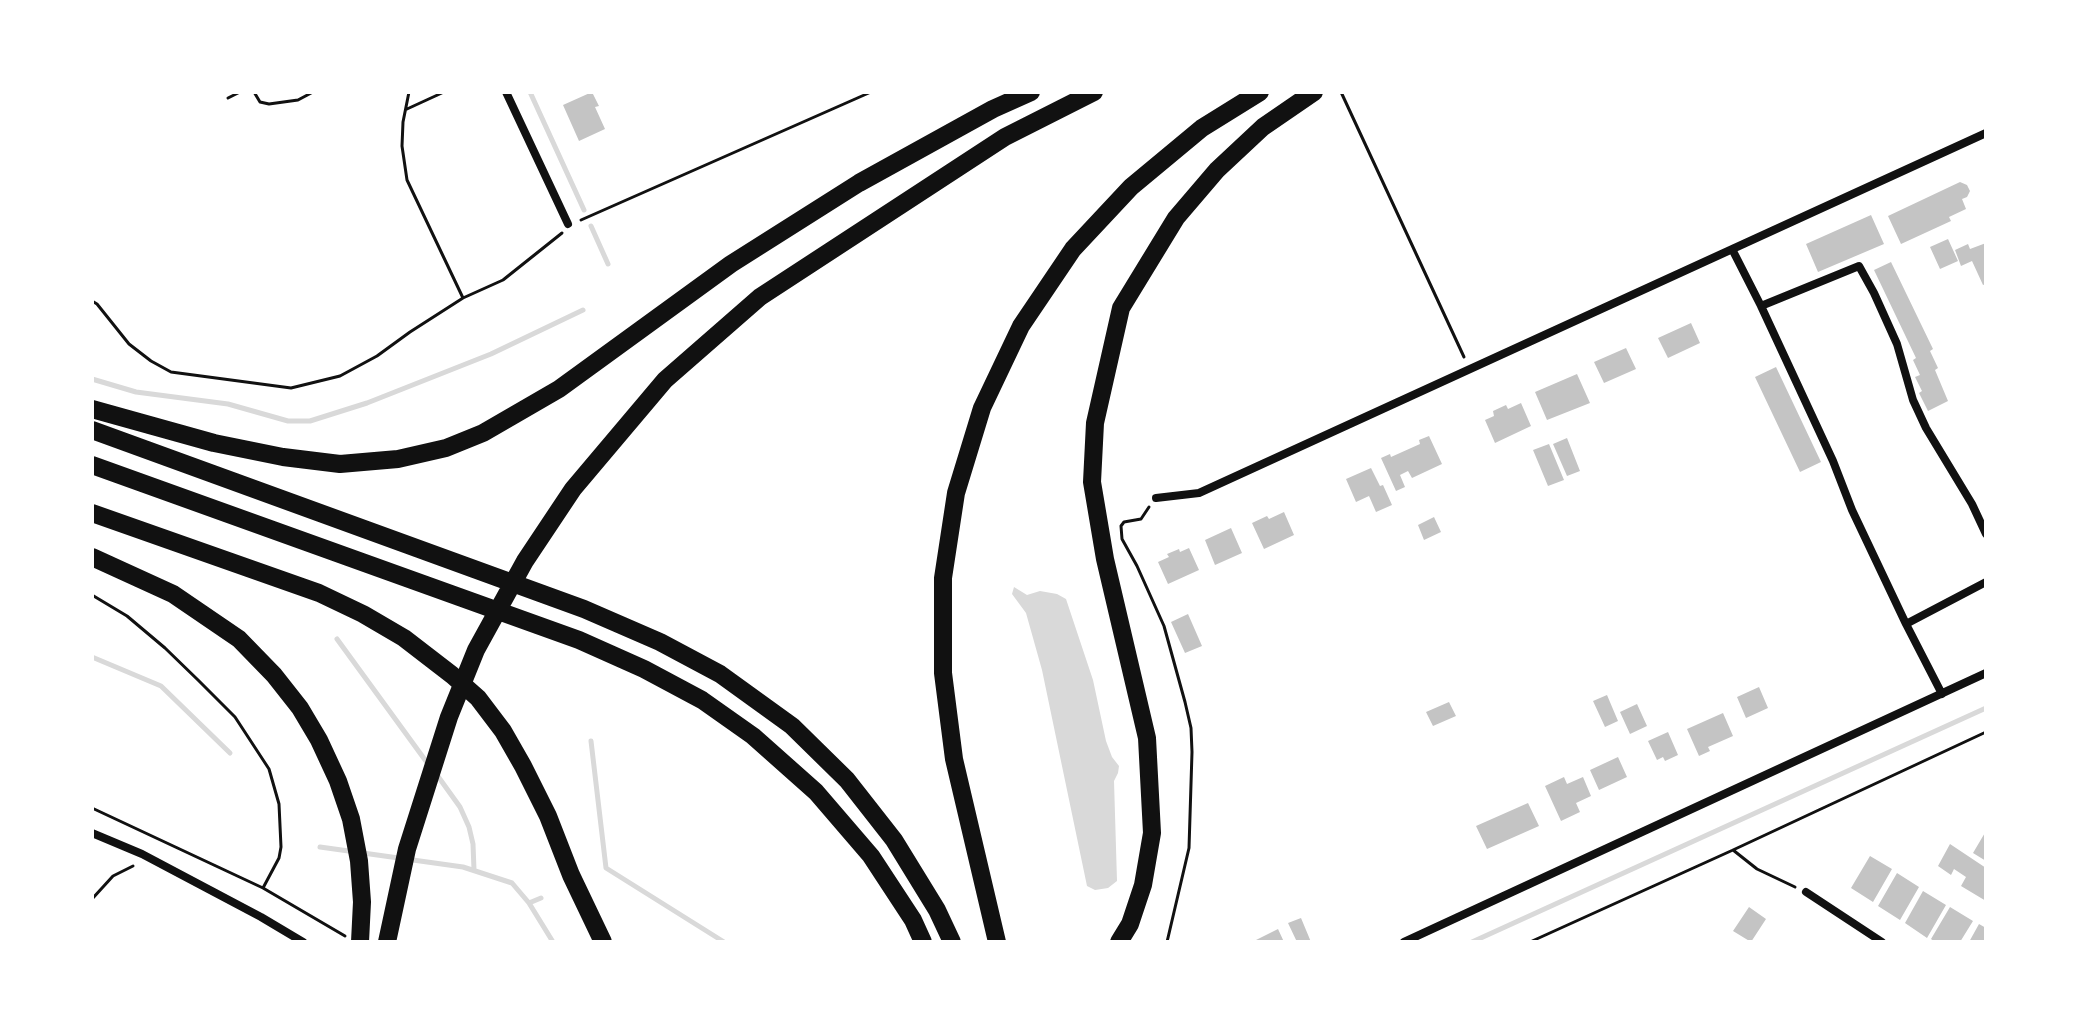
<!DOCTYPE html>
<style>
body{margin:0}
#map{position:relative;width:2078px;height:1034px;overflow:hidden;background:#fff;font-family:Ubuntu,sans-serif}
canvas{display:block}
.frame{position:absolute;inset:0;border:94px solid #fff;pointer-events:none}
</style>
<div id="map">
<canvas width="2078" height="1034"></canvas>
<div class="frame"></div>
</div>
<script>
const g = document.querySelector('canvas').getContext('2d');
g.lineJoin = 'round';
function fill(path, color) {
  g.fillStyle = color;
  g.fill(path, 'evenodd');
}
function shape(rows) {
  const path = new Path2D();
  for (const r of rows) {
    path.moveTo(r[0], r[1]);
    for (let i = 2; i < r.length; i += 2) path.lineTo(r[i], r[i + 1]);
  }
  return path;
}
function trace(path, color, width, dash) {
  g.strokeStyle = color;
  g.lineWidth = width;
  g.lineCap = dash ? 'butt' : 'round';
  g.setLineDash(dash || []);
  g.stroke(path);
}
fill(shape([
 [1014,587,1027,595,1040,591,1057,594,1066,599,1093,680,1106,741,1112,757,1119,766,1118,773,1114,781,1117,881,1108,888,1095,890,1087,886,1042,670,1026,613,1012,594]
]), '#d9d9d9');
trace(shape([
 [530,92,584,210],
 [591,226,608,264],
 [92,379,136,392,228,404,288,421,310,421,367,403,491,354,583,310],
 [337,639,428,764],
 [92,657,161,686,230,753],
 [591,741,606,868,724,942],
 [437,775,460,807,469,827,473,844,474,870],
 [320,847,463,867,512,883,529,903,553,942],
 [529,903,541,898],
 [1472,942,1986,708]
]), '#d9d9d9', 5);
fill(shape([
 [592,92,599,106,595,107,605,129,579,141,563,105],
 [1960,182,1967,185,1970,191,1967,197,1962,199,1966,209,1949,217,1951,221,1901,244,1888,216],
 [1871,215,1884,244,1818,272,1806,244],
 [1948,239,1958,261,1940,269,1930,247],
 [1986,243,1986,284,1983,285,1972,261,1961,266,1955,250,1968,244,1970,249],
 [1891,262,1933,349,1930,351,1938,368,1935,370,1948,401,1928,411,1919,393,1922,391,1915,377,1920,375,1913,360,1916,358,1874,270],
 [1691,323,1700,343,1668,358,1658,338],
 [1626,348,1636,369,1604,383,1594,362],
 [1776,367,1821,462,1800,472,1755,377],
 [1577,374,1590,403,1547,420,1535,392],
 [1521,403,1531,426,1495,443,1485,420,1494,416,1493,411,1506,405,1508,409],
 [1429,436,1442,464,1412,478,1408,471,1400,475,1405,487,1396,491,1381,458,1390,454,1391,457,1420,444,1419,440],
 [1567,438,1580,471,1567,476,1553,444],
 [1549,444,1564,480,1548,486,1533,450],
 [1371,468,1380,486,1383,485,1392,505,1376,512,1369,496,1356,502,1346,479],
 [1284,512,1294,535,1264,549,1252,523,1267,516,1269,519],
 [1434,517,1441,532,1424,540,1418,525],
 [1231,528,1242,553,1215,565,1205,540],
 [1189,548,1199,570,1168,584,1158,562,1169,557,1167,554,1179,549,1180,552],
 [1188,614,1202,646,1185,653,1171,622],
 [1759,687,1768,708,1746,718,1737,697],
 [1607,695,1618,721,1605,727,1593,701],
 [1449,702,1456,716,1433,726,1426,712],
 [1637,704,1647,726,1630,734,1620,712],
 [1723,713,1733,736,1708,747,1710,751,1699,756,1687,729],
 [1668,732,1678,755,1665,761,1663,757,1657,760,1648,741],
 [1618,757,1627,777,1599,790,1590,770],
 [1564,777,1567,784,1583,777,1591,796,1576,803,1580,812,1561,821,1545,786],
 [1528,803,1539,826,1487,849,1476,826],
 [1986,831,1986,861,1973,853],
 [1950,844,1986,868,1986,901,1961,886,1966,877,1954,869,1951,875,1938,866],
 [1870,856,1892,869,1873,902,1851,888],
 [1897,873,1919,887,1900,920,1878,906],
 [1923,891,1946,905,1927,938,1905,923],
 [1749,907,1766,919,1751,942,1733,931],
 [1950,907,1973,921,1960,942,1935,942,1931,939],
 [1301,918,1311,942,1297,942,1288,923],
 [1979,924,1986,928,1986,942,1969,942],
 [1278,929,1284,942,1252,942]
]), '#c4c4c4');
trace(shape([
 [254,92,260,102,269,104,298,100,313,92],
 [409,92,403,122,402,146,407,180,463,298],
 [1341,92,1464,357],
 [228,98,240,92],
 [407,109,444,92],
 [581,220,871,92],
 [92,301,97,304,129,344,151,361,171,372,291,388,340,376,377,356,410,332,463,298,503,280,562,233],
 [1149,507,1141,519,1124,522,1121,526,1122,539,1137,566,1164,626,1185,702,1191,728,1192,752,1189,848,1167,942],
 [92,595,127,616,165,648,198,680,235,717,269,769,279,804,281,847,279,858,263,888],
 [92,808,263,888,345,936],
 [1733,850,1757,869,1795,887],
 [92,899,113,876,133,866],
 [1530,942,1733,850,1986,732]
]), '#111', 3);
trace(shape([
 [506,92,568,224],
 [1732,249,1761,306,1859,266,1874,293,1897,344,1913,400,1926,428,1972,504,1986,534],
 [1761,306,1833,461,1852,510,1906,624],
 [1156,498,1199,493,1986,133],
 [1942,694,1906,624,1986,582],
 [92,833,142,854,261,917,303,942],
 [1806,892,1882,942],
 [1404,942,1986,673]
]), '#111', 8);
trace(shape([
 [92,409,214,443,283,457,340,464,398,459,446,448,483,433,559,389,731,264,859,183,993,109,1031,92],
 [92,430,584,609,660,642,720,674,792,726,847,780,894,840,937,910,952,942],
 [92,465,579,640,644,669,702,700,753,736,816,792,871,856,913,920,923,942],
 [92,513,319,593,363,614,404,638,452,675,478,698,503,731,523,766,548,816,571,875,603,942],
 [92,557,173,594,239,639,274,675,300,708,319,740,338,781,351,819,359,861,362,902,360,942],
 [387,942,407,849,449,717,476,650,525,561,573,489,665,380,760,297,1005,137,1094,92],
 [997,942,954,759,943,673,943,578,956,493,982,408,1021,326,1073,249,1131,187,1202,128,1260,92],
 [1119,942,1130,924,1143,885,1152,833,1147,738,1105,559,1092,482,1095,423,1121,308,1176,218,1217,170,1263,127,1314,92]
]), '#111', 18);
</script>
